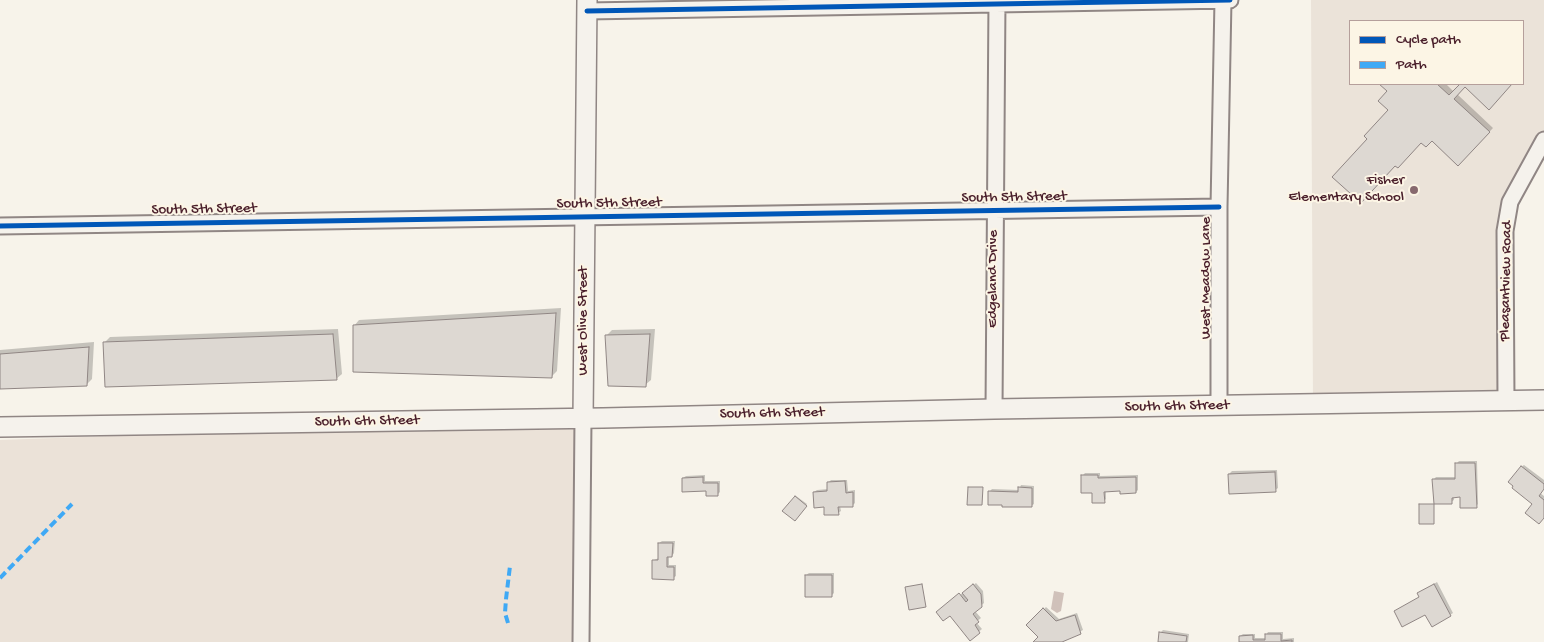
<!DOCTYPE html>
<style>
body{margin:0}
#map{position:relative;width:1544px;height:642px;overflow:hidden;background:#f7f3ea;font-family:"Gochi Hand",sans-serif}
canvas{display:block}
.legend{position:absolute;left:1349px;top:20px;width:175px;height:65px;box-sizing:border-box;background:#fcf5e5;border:1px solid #b59f9b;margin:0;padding:6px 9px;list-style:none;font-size:15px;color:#4a1f2b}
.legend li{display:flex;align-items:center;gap:10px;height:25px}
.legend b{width:25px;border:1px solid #b59f9b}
</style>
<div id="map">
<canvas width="1544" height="642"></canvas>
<ul class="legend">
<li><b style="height:6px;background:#0057b8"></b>Cycle path</li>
<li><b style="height:6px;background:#3fa9f5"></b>Path</li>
</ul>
</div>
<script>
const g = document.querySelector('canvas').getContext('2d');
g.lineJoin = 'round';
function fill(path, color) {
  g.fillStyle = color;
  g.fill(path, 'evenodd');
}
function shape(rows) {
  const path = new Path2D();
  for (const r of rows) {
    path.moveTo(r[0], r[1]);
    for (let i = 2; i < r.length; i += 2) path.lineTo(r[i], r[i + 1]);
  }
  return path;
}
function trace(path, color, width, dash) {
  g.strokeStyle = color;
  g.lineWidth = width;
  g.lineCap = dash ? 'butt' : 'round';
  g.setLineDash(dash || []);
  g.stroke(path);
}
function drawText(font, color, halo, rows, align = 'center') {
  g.font = font + ' "Gochi Hand",sans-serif';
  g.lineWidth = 4;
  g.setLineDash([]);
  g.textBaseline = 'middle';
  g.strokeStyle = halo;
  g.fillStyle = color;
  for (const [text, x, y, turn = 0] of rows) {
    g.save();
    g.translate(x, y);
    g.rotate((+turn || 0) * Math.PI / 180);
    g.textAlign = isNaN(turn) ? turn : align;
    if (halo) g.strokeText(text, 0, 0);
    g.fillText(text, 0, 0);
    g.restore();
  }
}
fill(shape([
 [1311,0,1544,0,1544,140,1510,202,1506,401,1313,404],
 [1350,21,1523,21,1523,84,1350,84]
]), '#ebe3d9');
fill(shape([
 [583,419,581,642,0,642,0,440]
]), '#ebe2d8');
fill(shape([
 [1054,591,1064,593,1061,611,1057,613,1051,609]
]), '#d0c1ba');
fill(shape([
 [1380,84,1446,84,1454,92,1461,84,1511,84,1489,108,1465,86,1457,94,1493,128,1458,165,1432,140,1368,139,1390,110,1388,91],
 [561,308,557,371,551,377,354,326,359,320],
 [338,329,342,374,336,379,104,343,110,337],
 [655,329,651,380,645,385,606,336,612,330],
 [94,342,92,379,87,384,0,387,0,350],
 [1459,461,1477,461,1478,504,1476,506,1461,496,1454,496,1454,500,1451,502,1433,480,1436,477,1457,477,1456,464],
 [1524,465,1544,480,1544,488,1540,493,1544,496,1544,517,1515,486,1521,467],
 [1277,470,1278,488,1275,490,1229,474,1232,471],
 [1085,473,1100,473,1100,476,1138,475,1138,490,1136,492,1106,490,1106,499,1104,501,1093,491,1082,476],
 [705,475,705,481,720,481,720,492,718,494,683,478,686,476],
 [831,480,847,480,848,491,855,490,855,503,853,505,840,506,841,511,838,513,825,506,814,492,817,490,828,489,828,483],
 [1021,485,1034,486,1034,504,1031,506,989,492,992,489,1019,490],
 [796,496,807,504,795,519,784,511],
 [662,541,675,541,674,553,672,556,669,556,669,565,676,565,676,576,673,578,654,560,659,558,659,543],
 [809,573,834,573,834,593,832,595,806,575],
 [1437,582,1453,613,1450,615,1426,613,1419,593],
 [976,583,983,591,984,603,975,611,981,618,976,622,982,629,970,639,950,614,940,610],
 [1046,607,1059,619,1077,613,1083,630,1060,642,1034,642,1039,637,1028,625],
 [1163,630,1189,634,1188,642,1159,642,1160,633],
 [1268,632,1283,632,1283,639,1294,638,1294,642,1241,642,1240,636,1243,634,1255,634,1255,638,1266,638,1266,635]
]), '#0003');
const building = shape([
 [1379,84,1437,84,1449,95,1460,84,1512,84,1489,110,1465,87,1454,99,1490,132,1458,166,1432,141,1426,147,1421,143,1398,168,1395,166,1361,203,1332,177,1367,139,1364,136,1388,110,1378,101,1387,91,1379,84],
 [556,313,552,378,353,372,353,325,556,313],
 [333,334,337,380,105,387,103,342,333,334],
 [650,334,646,387,608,386,605,335,650,334],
 [89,347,87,386,0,389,0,354,89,347],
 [1455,463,1475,463,1477,508,1460,508,1460,497,1452,498,1452,504,1434,504,1432,479,1455,479,1455,463],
 [1521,466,1544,484,1544,489,1539,496,1544,500,1544,518,1539,524,1525,513,1532,504,1512,488,1513,486,1508,482,1521,466],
 [1275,472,1276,492,1229,494,1228,474,1275,472],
 [1081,475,1098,475,1098,478,1136,477,1136,493,1120,494,1120,491,1104,492,1105,503,1092,503,1092,493,1081,493,1081,475],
 [703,477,703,483,718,483,718,496,706,496,706,491,682,492,682,478,703,477],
 [845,481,846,493,853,492,853,507,838,507,839,515,824,515,824,507,814,508,813,492,827,491,827,482,845,481],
 [968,487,983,487,982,505,967,505,968,487],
 [1018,487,1032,488,1032,507,1002,507,1002,505,988,505,988,491,1018,492,1018,487],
 [795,496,807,506,795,521,782,511,795,496],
 [1419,504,1434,504,1434,524,1419,524,1419,504],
 [658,543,673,543,672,557,667,557,667,567,674,567,674,580,652,579,652,560,658,560,658,543],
 [805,575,832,575,832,597,805,597,805,575],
 [922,584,926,607,909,610,905,587,922,584],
 [973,584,981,594,982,607,973,614,979,622,975,625,980,633,970,641,950,616,943,621,936,612,959,593,966,602,968,600,962,593,973,584],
 [1434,584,1451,616,1432,627,1425,615,1402,627,1394,611,1419,597,1417,593,1434,584],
 [1043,608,1056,621,1075,615,1081,634,1062,642,1033,642,1038,637,1026,625,1043,608],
 [1159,632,1187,636,1186,642,1158,642,1159,632],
 [1265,634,1281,634,1281,641,1292,640,1292,642,1239,642,1239,636,1253,635,1253,640,1265,640,1265,634]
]);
fill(building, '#ddd8d2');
trace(building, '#908684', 1);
const minor = shape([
 [587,11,1230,0],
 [0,226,1219,207],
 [1506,401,1505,231,1510,202,1544,140],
 [1219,406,1219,207,1223,0],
 [994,409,997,0],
 [581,642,583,419]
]);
const major = shape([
 [583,419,587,0],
 [0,427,603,418,994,409,1544,400]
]);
trace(minor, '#908684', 19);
trace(major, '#908684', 22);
trace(minor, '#f5f2ec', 15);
trace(major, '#f5f2ec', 19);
trace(shape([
 [0,578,72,504],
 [508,623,505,613,506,599,510,566]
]), '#3fa9f5', 4, [8, 4]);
trace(shape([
 [587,11,1230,0],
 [0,226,1219,207]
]), '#0057b8', 5);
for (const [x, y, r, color] of [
 [1414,190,5,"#87696e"]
]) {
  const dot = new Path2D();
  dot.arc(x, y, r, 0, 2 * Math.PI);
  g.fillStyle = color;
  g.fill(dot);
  trace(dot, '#fcf5e5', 2);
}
drawText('15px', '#4a1f2b', '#fcf5e5', [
 ["Fisher",1404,181],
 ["Elementary School",1404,198]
], 'right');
drawText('15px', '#4a1f2b', '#fcf5e5', [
 ["South 5th Street",1014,198,-1],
 ["South 5th Street",609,204,-1],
 ["South 5th Street",204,210,-1],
 ["West Meadow Lane",1207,278,-90],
 ["Edgeland Drive",994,279,-90],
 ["Pleasantview Road",1507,281,-89],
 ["West Olive Street",584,321,-90],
 ["South 6th Street",1177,407,-1],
 ["South 6th Street",772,414,-1],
 ["South 6th Street",367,422,-1]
]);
</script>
